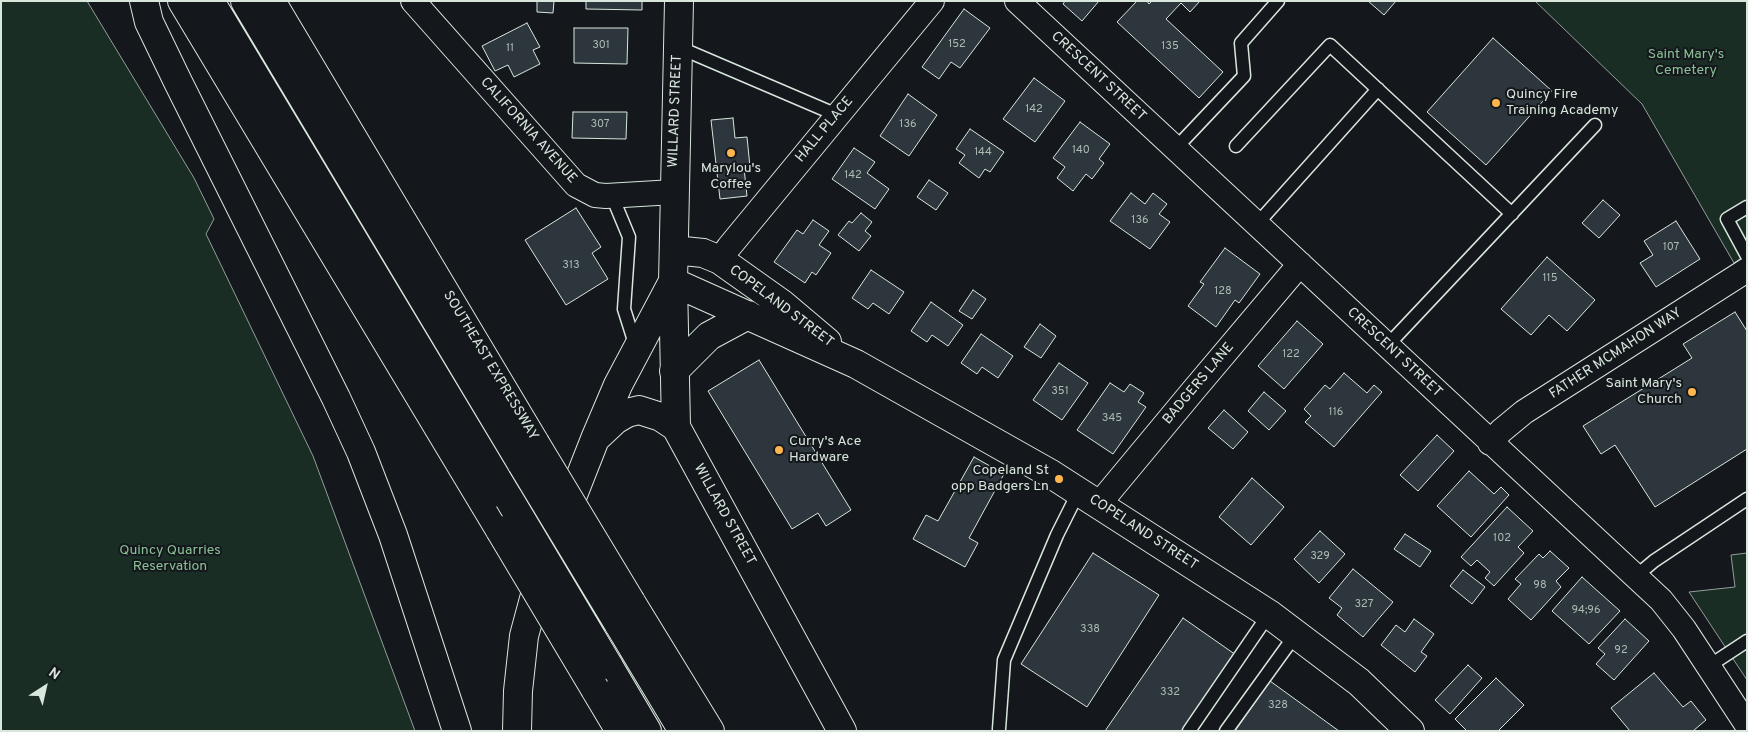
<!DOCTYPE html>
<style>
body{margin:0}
#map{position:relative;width:1748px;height:732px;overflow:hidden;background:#14181c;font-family:Overpass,sans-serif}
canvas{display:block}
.frame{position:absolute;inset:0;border:2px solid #d8e6dc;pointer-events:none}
.north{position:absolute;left:20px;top:662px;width:50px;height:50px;-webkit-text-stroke:4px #14181c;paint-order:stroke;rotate:35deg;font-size:14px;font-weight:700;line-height:20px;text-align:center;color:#d8e6dc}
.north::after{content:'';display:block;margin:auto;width:18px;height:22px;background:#d8e6dc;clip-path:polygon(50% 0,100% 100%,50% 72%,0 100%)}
</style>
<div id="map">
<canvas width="1748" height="732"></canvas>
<div class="frame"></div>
<div class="north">N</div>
</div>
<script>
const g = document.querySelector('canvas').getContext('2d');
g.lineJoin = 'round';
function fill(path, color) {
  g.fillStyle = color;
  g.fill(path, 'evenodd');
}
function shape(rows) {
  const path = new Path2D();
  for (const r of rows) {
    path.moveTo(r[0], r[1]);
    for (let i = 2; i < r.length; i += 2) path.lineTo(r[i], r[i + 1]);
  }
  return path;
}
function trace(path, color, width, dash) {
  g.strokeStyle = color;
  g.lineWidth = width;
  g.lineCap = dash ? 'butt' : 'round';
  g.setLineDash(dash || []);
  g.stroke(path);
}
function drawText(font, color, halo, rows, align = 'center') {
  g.font = font + ' Overpass,sans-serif';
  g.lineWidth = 4;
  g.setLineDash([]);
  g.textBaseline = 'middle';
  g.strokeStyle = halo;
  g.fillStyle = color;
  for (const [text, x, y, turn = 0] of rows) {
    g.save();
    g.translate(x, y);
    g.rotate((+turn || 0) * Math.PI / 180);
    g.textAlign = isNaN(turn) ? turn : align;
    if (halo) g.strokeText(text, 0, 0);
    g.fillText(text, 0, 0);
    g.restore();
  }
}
const green = shape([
 [1,1,87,1,194,178,214,219,206,234,313,456,415,731,1,731,1,1],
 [1535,1,1747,1,1747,254,1734,263,1642,104,1535,1],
 [1747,553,1747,680,1689,592,1735,587,1731,555,1747,553]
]);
fill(green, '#1a2d24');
trace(green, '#939e99', 1);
const building = shape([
 [537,1,554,1,553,13,537,12,537,1],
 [570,1,642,1,642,10,586,9,586,1,570,1],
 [1065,1,1099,1,1082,21,1063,4,1065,1],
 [1137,1,1147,1,1149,4,1152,1,1200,1,1190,12,1181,3,1166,19,1223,72,1199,98,1117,22,1137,1],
 [1368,1,1396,1,1384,15,1368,1],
 [964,9,990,28,960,68,951,62,939,79,922,67,964,9],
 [527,23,540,47,533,50,540,64,514,77,508,65,495,71,482,46,527,23],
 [574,28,628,28,627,64,574,63,574,28],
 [1493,38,1552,91,1486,165,1427,112,1493,38],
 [1034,78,1065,101,1035,142,1003,119,1034,78],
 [908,94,937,115,909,156,880,136,908,94],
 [573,112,627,112,626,139,572,138,573,112],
 [733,118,735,138,747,137,750,167,744,168,747,196,720,199,711,120,733,118],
 [1080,122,1110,144,1099,159,1104,163,1092,179,1086,174,1073,191,1057,178,1065,167,1053,158,1080,122],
 [970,129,1004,152,990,172,985,169,979,178,959,163,965,155,956,149,970,129],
 [854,148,875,162,867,173,889,189,875,209,832,179,854,148],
 [929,180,948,193,936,210,917,197,929,180],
 [1131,193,1145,204,1153,193,1167,204,1159,214,1170,222,1150,249,1110,221,1131,193],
 [1603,200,1620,215,1599,238,1582,223,1603,200],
 [576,208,601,247,592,253,608,279,566,305,525,240,576,208],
 [861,213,872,222,865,231,871,236,859,251,838,235,849,221,852,223,861,213],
 [813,220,829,231,819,245,831,253,816,275,812,272,805,283,774,262,797,230,803,234,813,220],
 [1676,221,1700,259,1656,287,1640,263,1653,255,1644,241,1676,221],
 [1225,248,1260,274,1239,303,1235,300,1216,327,1188,306,1204,284,1200,282,1225,248],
 [1547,257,1595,300,1567,331,1549,315,1531,335,1501,309,1547,257],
 [871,270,904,292,889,314,873,303,868,309,852,298,871,270],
 [973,290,986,299,972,319,959,311,973,290],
 [931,302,963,325,948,346,932,335,927,342,911,331,931,302],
 [1735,312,1747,331,1747,449,1655,507,1615,445,1601,454,1583,426,1692,358,1683,344,1735,312],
 [1297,321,1323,344,1284,389,1258,366,1297,321],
 [1040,324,1056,336,1041,358,1024,347,1040,324],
 [981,334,1013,356,998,378,982,367,977,374,961,363,981,334],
 [759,360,851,510,826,526,818,513,792,529,708,391,759,360],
 [1059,363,1088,383,1062,420,1033,400,1059,363],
 [1344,373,1367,393,1374,385,1382,392,1334,447,1305,422,1311,416,1304,409,1325,385,1330,389,1344,373],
 [1110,383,1124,392,1130,384,1144,393,1138,402,1146,407,1113,454,1077,430,1110,383],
 [1264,392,1286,411,1269,430,1248,411,1264,392],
 [1224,410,1248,432,1233,449,1208,428,1224,410],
 [1437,435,1454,451,1418,491,1400,475,1437,435],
 [974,457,1004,474,969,538,978,543,965,567,913,539,926,515,938,521,974,457],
 [1469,471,1494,494,1501,487,1509,495,1471,537,1437,506,1469,471],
 [1252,478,1284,507,1251,545,1219,517,1252,478],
 [1507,507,1533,531,1518,547,1524,553,1494,586,1485,578,1490,572,1477,560,1471,566,1461,557,1507,507],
 [1320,531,1345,554,1319,583,1294,559,1320,531],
 [1405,534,1431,551,1420,567,1394,549,1405,534],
 [1550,551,1569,568,1556,581,1561,587,1531,620,1508,599,1521,584,1515,579,1539,554,1543,558,1550,551],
 [1093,553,1159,595,1087,707,1021,664,1093,553],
 [1353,569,1393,602,1363,637,1337,615,1342,608,1329,598,1353,569],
 [1463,570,1485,587,1472,604,1450,586,1463,570],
 [1582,577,1620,611,1589,644,1552,611,1582,577],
 [1183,618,1236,655,1183,731,1105,731,1183,618],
 [1414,619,1434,634,1421,652,1427,656,1415,672,1381,645,1396,625,1405,632,1414,619],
 [1625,619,1649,641,1614,680,1596,664,1605,654,1598,648,1625,619],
 [1468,665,1482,678,1450,714,1435,700,1468,665],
 [1654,673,1683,707,1691,701,1706,720,1693,731,1630,731,1611,708,1654,673],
 [1496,678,1524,705,1498,731,1467,731,1455,719,1496,678],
 [1270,681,1339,731,1235,731,1270,681]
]);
fill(building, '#2c363c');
trace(building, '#d8e6dc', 1);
const service = shape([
 [678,47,837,115],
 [1236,146,1330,45,1512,214],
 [1175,149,1244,76,1241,43,1278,1],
 [612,196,629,237,624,309,636,347],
 [1747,207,1727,219,1747,256],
 [1257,224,1378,89],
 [1387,346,1595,125],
 [1635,577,1654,561,1747,499],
 [1709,666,1747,641],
 [999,729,1004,660,1057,535,1079,491],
 [1189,731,1269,614],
 [1226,731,1296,634]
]);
const minor = shape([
 [413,1,576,185,595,195,606,196,674,192],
 [1017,1,1661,600,1684,629,1747,725],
 [720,260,729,247,932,1],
 [1490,443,1501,431,1524,412,1747,270],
 [1099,504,1192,392,1300,264]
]);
const secondary = shape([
 [679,1,673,282,676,427,842,731],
 [674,250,703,253,720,260,782,304,827,342],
 [673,282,856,364,1051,474,1269,614,1359,682,1410,731],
 [674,371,709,336,748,315],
 [598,436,615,420,627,413,639,410,661,417,676,427],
 [517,731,518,691,524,636,538,584,595,439,618,385,671,285]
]);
const motorway = shape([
 [144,1,149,22,178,82,336,398,361,452,393,535,457,731],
 [182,1,500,530],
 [210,1,509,499],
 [245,1,522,464],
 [271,1,535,443],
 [631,602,710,731],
 [618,623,683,731],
 [608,665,647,731],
 [595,689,620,731]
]);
trace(service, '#d8e6dc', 15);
trace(minor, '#d8e6dc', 26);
trace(secondary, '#d8e6dc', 30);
trace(motorway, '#d8e6dc', 30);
trace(service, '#14181c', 12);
trace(minor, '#14181c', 24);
trace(secondary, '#14181c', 28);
trace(motorway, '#14181c', 28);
const motorwayBridge = shape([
 [535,443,631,602],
 [522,464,618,623],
 [509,499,608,665],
 [500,530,595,689]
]);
trace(motorwayBridge, '#d8e6dc', 30, []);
trace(motorwayBridge, '#14181c', 28);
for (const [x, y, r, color] of [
 [1496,103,5,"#ffb74d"],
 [731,153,5,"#ffb74d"],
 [1692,392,5,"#ffb74d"],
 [779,450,5,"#ffb74d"],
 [1059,479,5,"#ffb74d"]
]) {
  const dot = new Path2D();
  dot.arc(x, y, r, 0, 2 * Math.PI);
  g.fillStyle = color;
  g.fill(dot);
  trace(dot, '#14181c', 2);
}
drawText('11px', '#adbab4', null, [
 ["152",957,45],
 ["301",601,46],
 ["135",1170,47],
 ["11",510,49],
 ["142",1034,110],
 ["307",600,125],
 ["136",908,125],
 ["140",1081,151],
 ["144",983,153],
 ["142",853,176],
 ["136",1140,221],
 ["107",1671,248],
 ["313",571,266],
 ["115",1550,279],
 ["128",1223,292],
 ["122",1291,355],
 ["351",1060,392],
 ["116",1336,413],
 ["345",1112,419],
 ["102",1502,539],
 ["329",1320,557],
 ["98",1540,586],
 ["327",1364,605],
 ["94;96",1586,611],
 ["338",1090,630],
 ["92",1621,651],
 ["332",1170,693],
 ["328",1278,706]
]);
drawText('14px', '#8ac095', '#14181c', [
 ["Saint Mary's",1686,55],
 ["Cemetery",1686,71],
 ["Quincy Quarries",170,551],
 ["Reservation",170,567]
]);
drawText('14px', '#d8e6dc', '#14181c', [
 ["CRESCENT STREET",1098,77,43],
 ["WILLARD STREET",676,111,-88],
 ["HALL PLACE",825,130,-50],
 ["CALIFORNIA AVENUE",528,131,48],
 ["COPELAND STREET",781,307,37],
 ["CRESCENT STREET",1394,353,43],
 ["FATHER MCMAHON WAY",1616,354,-33],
 ["SOUTHEAST EXPRESSWAY",490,366,59],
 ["BADGERS LANE",1199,384,-50],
 ["WILLARD STREET",724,515,61],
 ["COPELAND STREET",1143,533,33]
]);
drawText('14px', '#d8e6dc', '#14181c', [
 ["Quincy Fire",1506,95],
 ["Training Academy",1506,111],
 ["Marylou's",731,169,"center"],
 ["Coffee",731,185,"center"],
 ["Saint Mary's",1682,384,"right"],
 ["Church",1682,400,"right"],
 ["Curry's Ace",789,442],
 ["Hardware",789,458],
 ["Copeland St",1049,471,"right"],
 ["opp Badgers Ln",1049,487,"right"]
], 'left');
</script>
